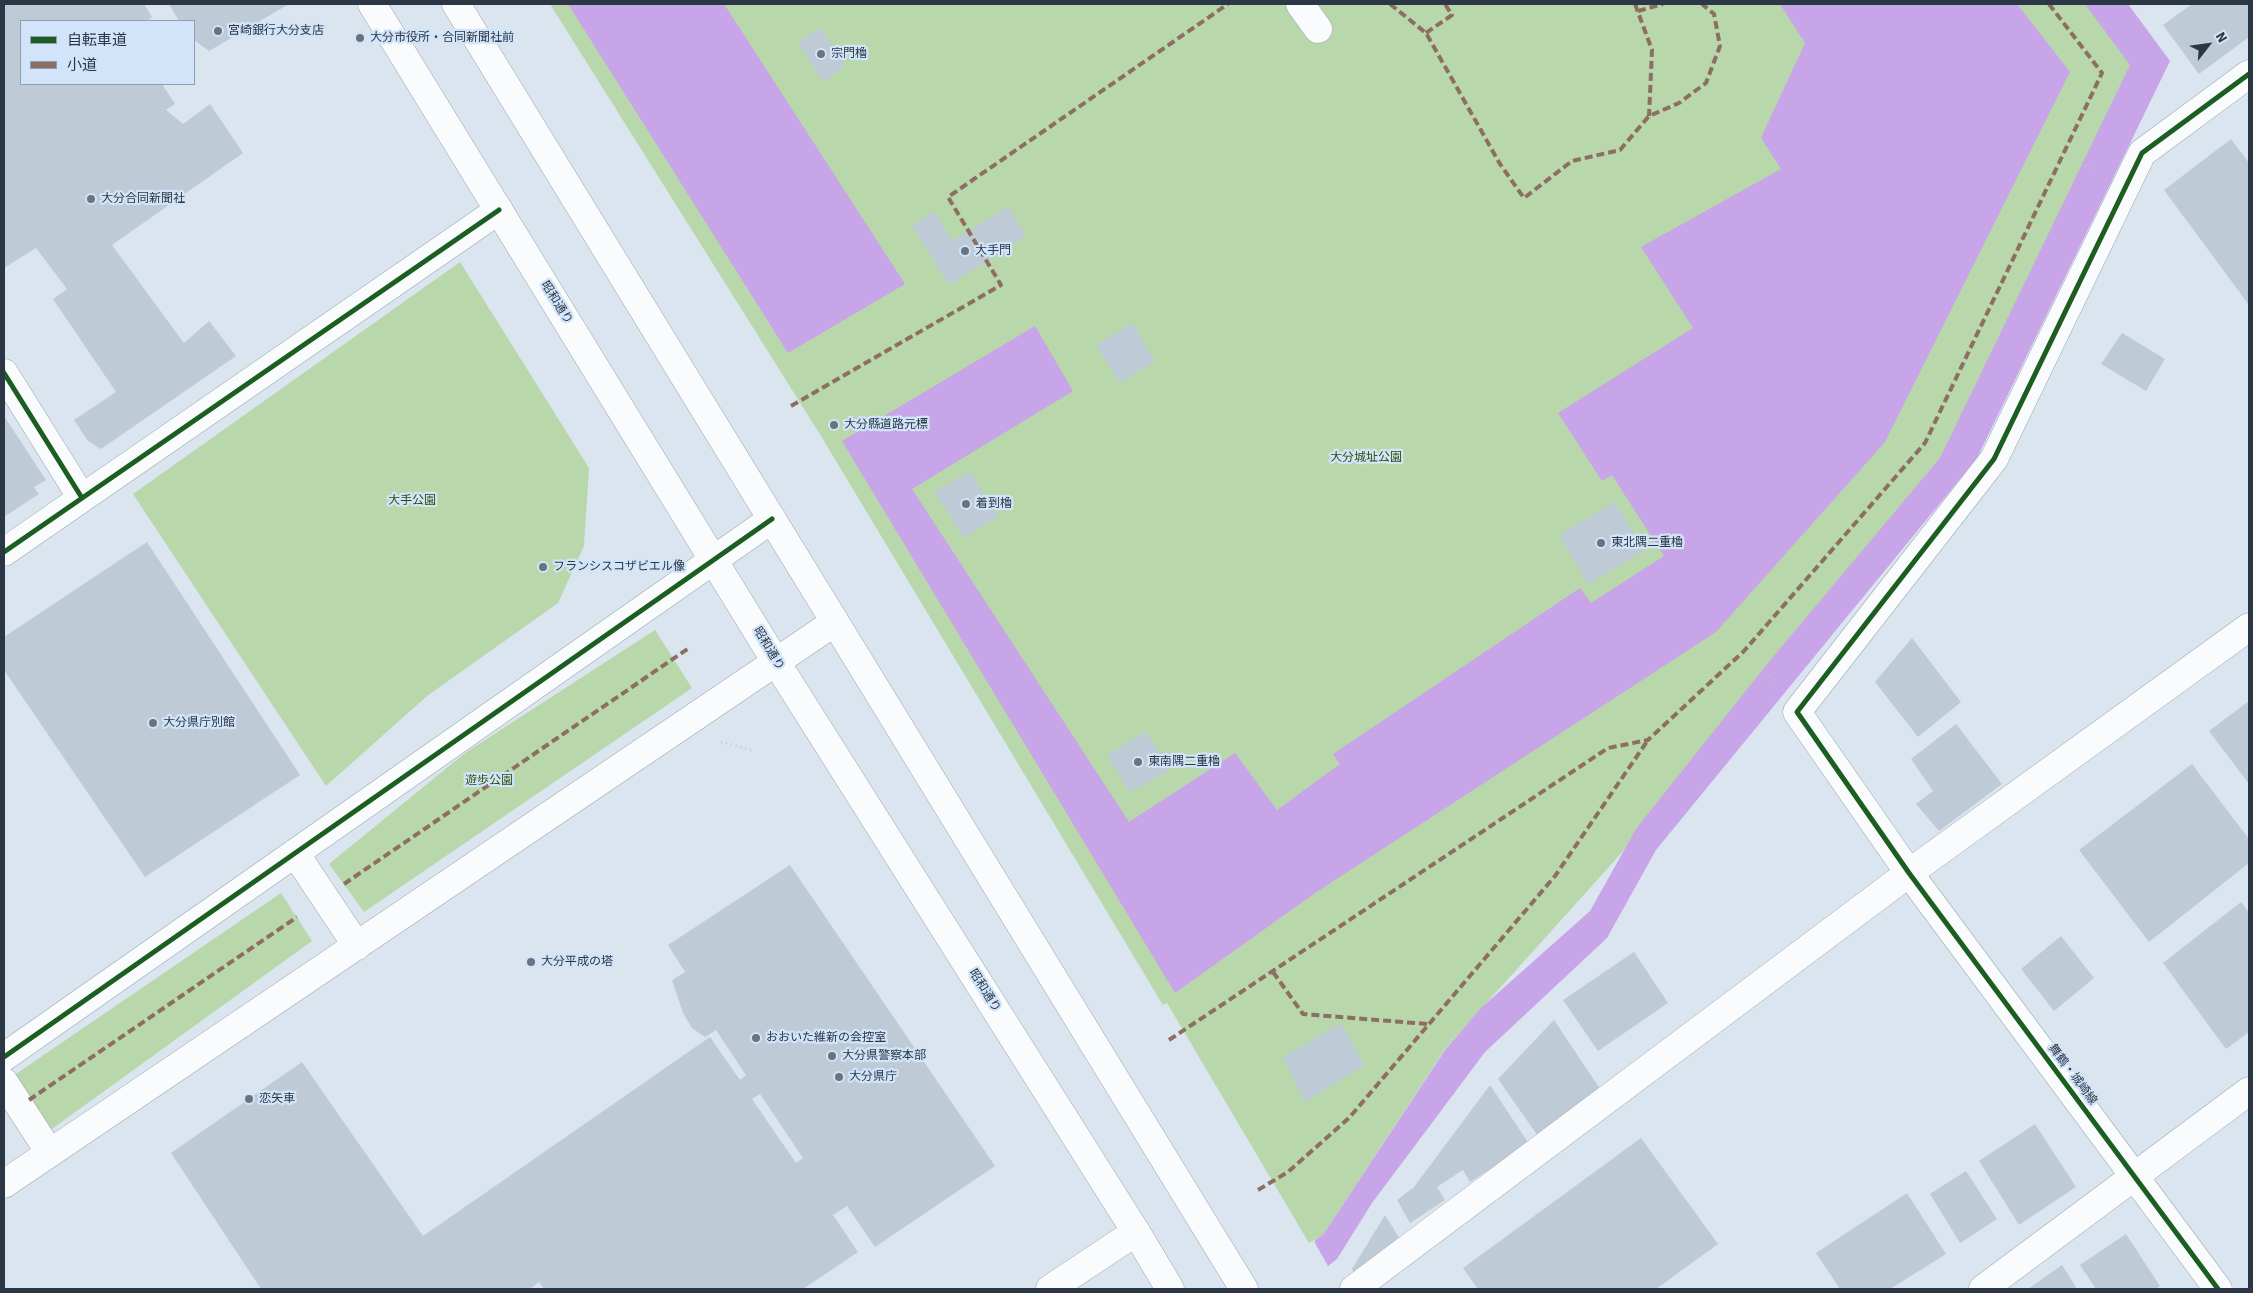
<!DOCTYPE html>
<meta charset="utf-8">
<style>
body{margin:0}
#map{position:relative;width:2253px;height:1293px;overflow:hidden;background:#dae5f0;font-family:"Source Sans 3","Noto Sans JP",sans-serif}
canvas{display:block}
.frame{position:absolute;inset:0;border:5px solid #2b3744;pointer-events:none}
.legend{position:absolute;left:20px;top:20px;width:175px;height:65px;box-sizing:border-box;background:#d1e4f9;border:1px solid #8f9fb1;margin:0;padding:6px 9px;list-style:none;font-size:15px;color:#2b3744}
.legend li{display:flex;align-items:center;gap:10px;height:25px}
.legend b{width:25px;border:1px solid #8f9fb1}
.north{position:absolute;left:2183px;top:20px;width:50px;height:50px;-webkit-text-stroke:4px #d1e4f9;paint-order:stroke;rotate:60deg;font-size:14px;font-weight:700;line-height:20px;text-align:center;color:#2b3744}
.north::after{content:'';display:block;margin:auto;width:18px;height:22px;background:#2b3744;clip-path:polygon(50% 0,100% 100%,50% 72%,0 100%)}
</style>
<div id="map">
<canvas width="2253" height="1293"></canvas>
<div class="frame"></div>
<ul class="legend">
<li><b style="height:6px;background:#1b5e20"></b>自転車道</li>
<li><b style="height:6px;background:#8d6e63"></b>小道</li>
</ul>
<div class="north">N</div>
</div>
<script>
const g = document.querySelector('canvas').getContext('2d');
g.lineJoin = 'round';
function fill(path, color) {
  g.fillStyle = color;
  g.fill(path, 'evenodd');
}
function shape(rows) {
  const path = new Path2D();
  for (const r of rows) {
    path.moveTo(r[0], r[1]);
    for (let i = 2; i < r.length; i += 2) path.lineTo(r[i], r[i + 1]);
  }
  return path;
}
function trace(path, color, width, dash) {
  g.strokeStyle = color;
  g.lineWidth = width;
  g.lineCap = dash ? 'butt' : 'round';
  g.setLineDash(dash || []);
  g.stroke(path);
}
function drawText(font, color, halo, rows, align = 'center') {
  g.font = font + ' "Source Sans 3","Noto Sans JP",sans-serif';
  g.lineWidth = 4.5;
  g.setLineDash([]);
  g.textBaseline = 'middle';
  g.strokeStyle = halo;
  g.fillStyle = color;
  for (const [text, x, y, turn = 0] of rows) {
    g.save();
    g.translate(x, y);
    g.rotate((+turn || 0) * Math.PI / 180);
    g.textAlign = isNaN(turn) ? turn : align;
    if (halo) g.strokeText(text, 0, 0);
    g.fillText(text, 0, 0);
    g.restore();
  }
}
fill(shape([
 [550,4,2117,4,2158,63,1968,468,1445,1049,1323,1235,1309,1243,1167,1003,1163,1005,821,436],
 [460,262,589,468,584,546,558,603,427,696,326,786,133,494],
 [655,630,692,688,364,912,329,864,465,753],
 [281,893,312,941,49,1131,13,1076]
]), '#b8d7ab');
fill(shape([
 [568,4,724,4,905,284,788,353],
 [1780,4,2017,4,2070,72,1885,442,1716,632,1318,891,1175,993,842,441,1035,326,1073,391,912,489,1129,822,1235,753,1277,810,1340,764,1333,754,1580,588,1591,603,1664,556,1612,475,1602,481,1558,413,1693,328,1641,247,1781,169,1761,138,1805,43],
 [2085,4,2128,4,2170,61,1977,458,1656,850,1607,938,1485,1052,1372,1203,1337,1259,1328,1266,1315,1243,1315,1240,1323,1235,1445,1050,1481,1008,1590,911,1636,829,1768,663,1940,458,2130,65]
]), '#c8a4e8');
fill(shape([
 [4,4,144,4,152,17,147,21,21,21,21,84,162,84,175,104,166,110,183,124,210,104,243,153,112,245,184,343,209,321,236,356,101,449,88,441,74,420,116,392,53,299,67,289,36,248,4,268],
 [169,4,289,4,209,51,194,40,194,21,179,21],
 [2192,4,2249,4,2249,37,2199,74,2163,25],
 [821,28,845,66,823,82,798,42],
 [2231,139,2249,163,2249,305,2164,190],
 [1008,207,1026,236,949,285,912,225,934,211,952,241],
 [1132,323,1155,361,1120,383,1096,345],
 [2122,333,2165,359,2146,391,2101,364],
 [4,416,46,480,34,487,39,494,4,517],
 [970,471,998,516,964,538,935,492],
 [1615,502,1644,551,1588,584,1559,535],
 [147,542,300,775,145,877,4,670,4,637],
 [1912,638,1961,702,1918,737,1875,682],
 [2249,701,2249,784,2209,731],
 [1956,724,2002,784,1939,831,1916,804,1933,791,1911,759],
 [1146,731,1169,770,1130,793,1107,755],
 [2192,764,2249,839,2249,863,2149,942,2079,850],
 [790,865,995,1166,875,1247,847,1206,833,1215,858,1252,803,1289,544,1289,539,1282,530,1289,261,1289,171,1153,302,1062,423,1236,710,1037,740,1080,746,1075,716,1030,705,1037,692,1028,683,1013,672,980,685,972,668,945],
 [760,1094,803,1158,796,1163,752,1099],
 [2241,902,2249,913,2249,1032,2226,1049,2163,963],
 [2061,936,2094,978,2054,1011,2021,969],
 [1634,952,1668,1003,1598,1051,1563,1000],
 [1554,1020,1604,1095,1540,1139,1498,1079],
 [1341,1023,1365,1065,1305,1102,1283,1057],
 [1490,1085,1529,1144,1470,1182,1463,1170,1437,1187,1445,1200,1410,1223,1397,1200,1414,1187],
 [2035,1124,2076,1187,2019,1225,1979,1161],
 [1641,1138,1718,1244,1656,1289,1478,1289,1463,1268],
 [1966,1171,1997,1219,1960,1243,1930,1194],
 [1907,1193,1946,1254,1890,1289,1840,1289,1816,1253],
 [1385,1215,1403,1244,1358,1280,1352,1269],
 [2126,1234,2160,1286,2155,1289,2096,1289,2080,1265],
 [2062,1265,2077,1289,2028,1289]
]), '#becad5');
const minor = shape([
 [1300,4,1318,29],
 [4,373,82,498],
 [4,552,499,210],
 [295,853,357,946],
 [4,1057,772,519],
 [4,1082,50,1153],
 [4,1184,835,622],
 [1050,1289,1136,1232],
 [1354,1289,1909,873,2249,627],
 [1983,1289,2249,1091],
 [2218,1289,1909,873,1797,712,1994,459,2142,153,2249,74]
]);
const highway = shape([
 [372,4,776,662,1136,1232,1170,1289],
 [456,4,1244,1289]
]);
trace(minor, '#9ca7b1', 29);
trace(highway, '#9ca7b1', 29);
trace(shape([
 [1483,4,1490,15],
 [2063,154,2094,169],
 [1744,651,1776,682],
 [721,742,752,750]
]), '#c2c7cb', 3, [1, 4]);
trace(minor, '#f9fbfd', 28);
trace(highway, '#f9fbfd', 28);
trace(shape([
 [1390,4,1426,33,1500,164,1524,198,1572,161,1620,150,1649,116,1679,103,1706,83,1720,46,1714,14,1702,4],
 [1635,4,1652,50,1649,116],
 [1638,11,1663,4],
 [1426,33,1452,15,1445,4],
 [791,406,1001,285,948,197,1228,4],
 [344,884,689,648],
 [1273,972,1303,1014,1427,1024],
 [1169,1040,1608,748,1648,740,1744,651,1925,443,2102,73,2049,4],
 [29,1100,297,917],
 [1258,1190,1288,1172,1349,1118,1555,876,1648,740]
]), '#8d6e63', 4, [8, 4]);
trace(shape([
 [4,373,82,498],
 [4,552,499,210],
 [4,1057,772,519],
 [2218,1289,1909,873,1797,712,1994,459,2142,153,2249,74]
]), '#1b5e20', 5);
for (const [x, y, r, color] of [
 [218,31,5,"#687480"],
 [360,38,5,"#687480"],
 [821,54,5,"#687480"],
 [91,199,5,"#687480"],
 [965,251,5,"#687480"],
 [834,425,5,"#687480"],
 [966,504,5,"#687480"],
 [1601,543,5,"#687480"],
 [543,567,5,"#687480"],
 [153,723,5,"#687480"],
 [1138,762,5,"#687480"],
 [531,962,5,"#687480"],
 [756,1038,5,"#687480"],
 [832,1056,5,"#687480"],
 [839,1077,5,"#687480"],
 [249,1099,5,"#687480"]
]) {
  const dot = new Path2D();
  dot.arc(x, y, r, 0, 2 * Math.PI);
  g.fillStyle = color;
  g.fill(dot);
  trace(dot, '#d1e4f9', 2);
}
drawText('12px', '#2b3744', '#d1e4f9', [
 ["宮崎銀行大分支店",228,31],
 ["大分市役所・合同新聞社前",370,38],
 ["宗門櫓",831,54],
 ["大分合同新聞社",101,199],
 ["大手門",975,251],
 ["大分縣道路元標",844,425],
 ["着到櫓",976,504],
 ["東北隅二重櫓",1611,543],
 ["フランシスコザビエル像",553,567],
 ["大分県庁別館",163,723],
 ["東南隅二重櫓",1148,762],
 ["大分平成の塔",541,962],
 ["おおいた維新の会控室",766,1038],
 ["大分県警察本部",842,1056],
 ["大分県庁",849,1077],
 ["恋矢車",259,1099]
], 'left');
drawText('12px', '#2b3744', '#d1e4f9', [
 ["昭和通り",556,303,58],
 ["昭和通り",768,649,59],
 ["昭和通り",984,991,58],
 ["舞鶴・城崎線",2072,1075,53]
]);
drawText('12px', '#2e4d02', '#d1e4f9', [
 ["大分城址公園",1366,458],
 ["大手公園",412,501],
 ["遊歩公園",489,781]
]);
</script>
